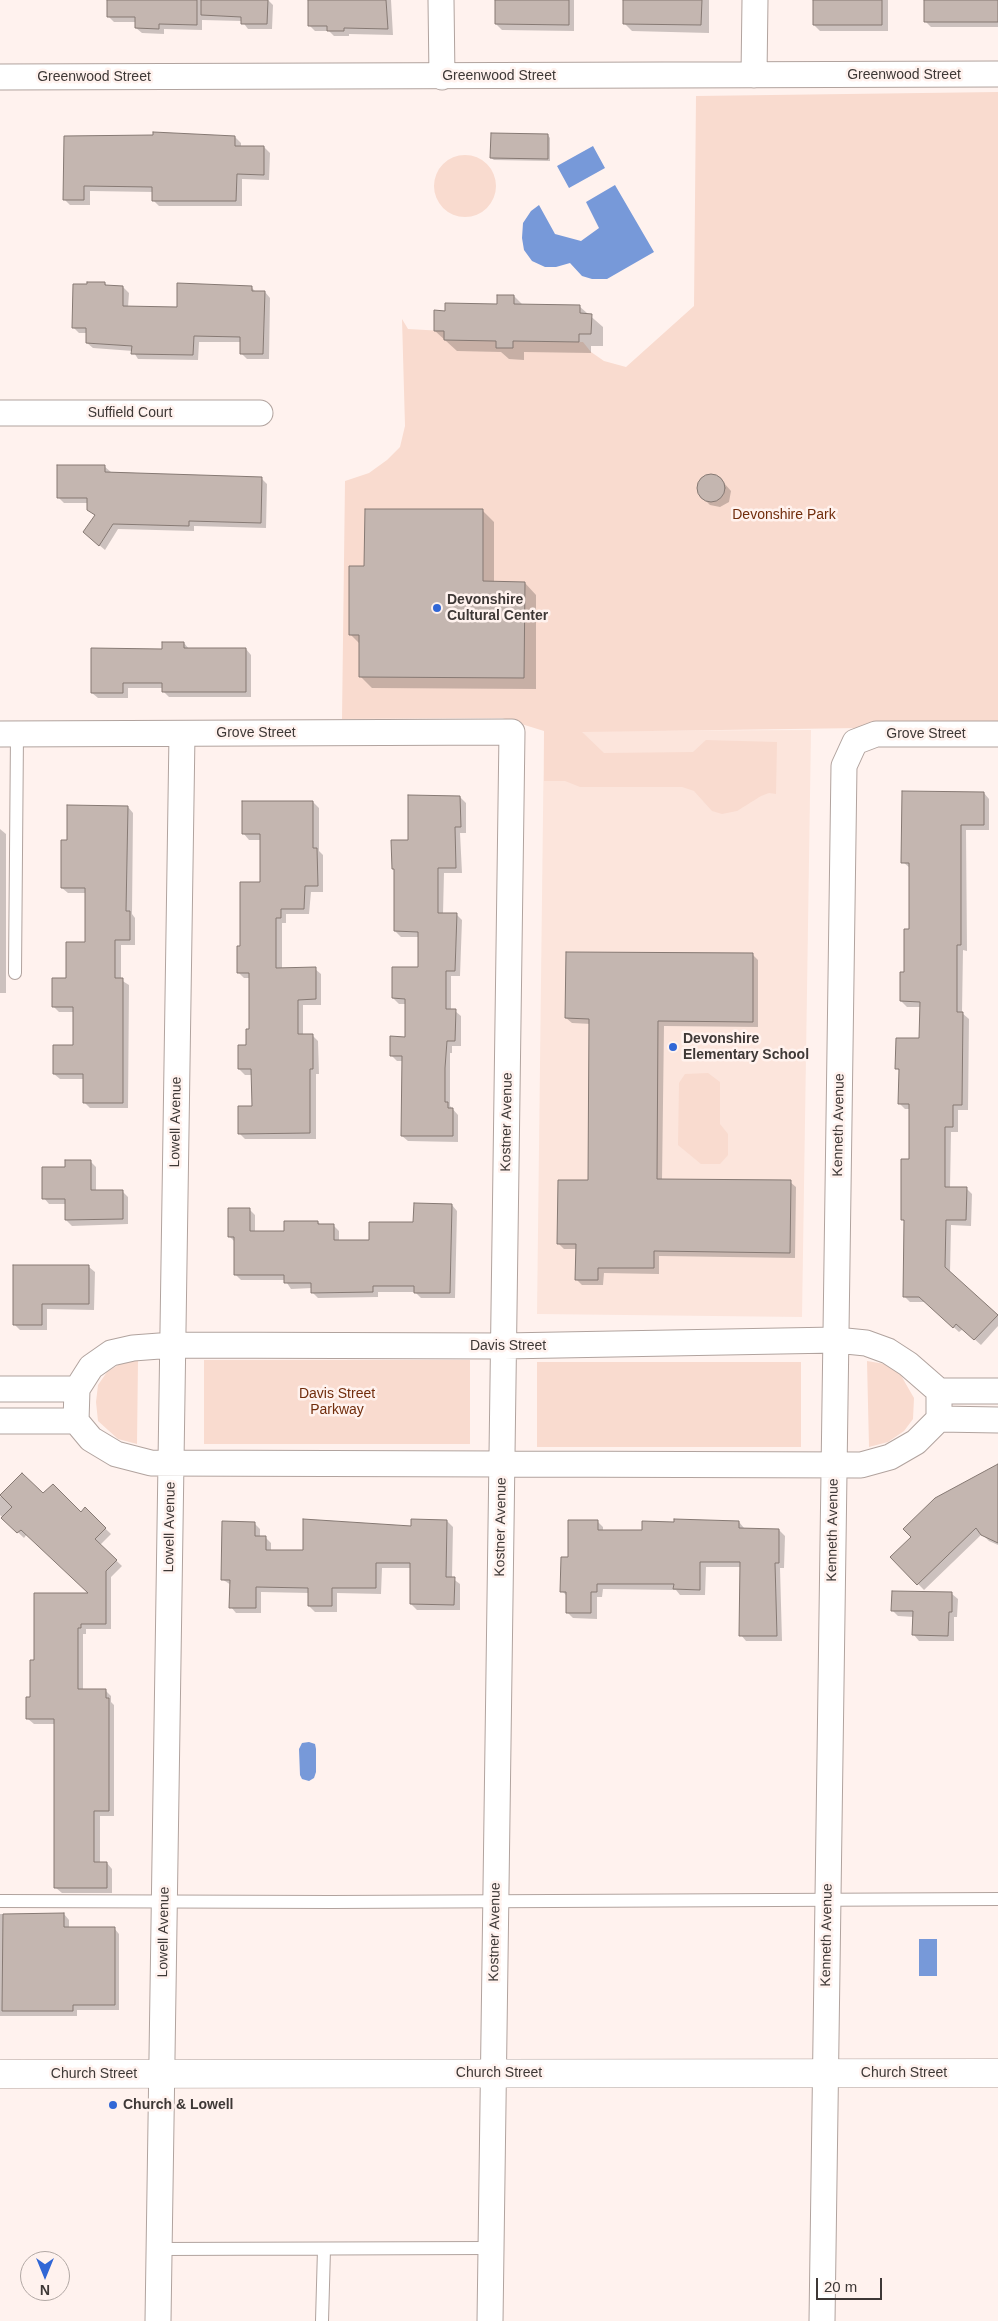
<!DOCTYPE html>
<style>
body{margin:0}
#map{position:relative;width:998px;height:2321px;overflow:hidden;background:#fff2ee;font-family:Arial,sans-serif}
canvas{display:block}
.north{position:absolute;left:20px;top:2251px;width:50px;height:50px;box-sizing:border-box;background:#fff2ee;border:1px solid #b2a8a4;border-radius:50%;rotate:180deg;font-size:14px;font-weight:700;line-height:20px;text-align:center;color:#3e3836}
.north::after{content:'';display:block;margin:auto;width:18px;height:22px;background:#3167d6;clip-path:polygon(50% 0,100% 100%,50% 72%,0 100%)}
.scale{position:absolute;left:816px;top:2278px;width:66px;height:22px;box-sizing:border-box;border:2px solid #3e3836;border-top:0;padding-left:6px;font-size:15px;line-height:18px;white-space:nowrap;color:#3e3836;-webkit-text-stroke:4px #fff2ee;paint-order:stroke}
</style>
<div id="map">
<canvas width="998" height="2321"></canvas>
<div class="north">N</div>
<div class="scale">20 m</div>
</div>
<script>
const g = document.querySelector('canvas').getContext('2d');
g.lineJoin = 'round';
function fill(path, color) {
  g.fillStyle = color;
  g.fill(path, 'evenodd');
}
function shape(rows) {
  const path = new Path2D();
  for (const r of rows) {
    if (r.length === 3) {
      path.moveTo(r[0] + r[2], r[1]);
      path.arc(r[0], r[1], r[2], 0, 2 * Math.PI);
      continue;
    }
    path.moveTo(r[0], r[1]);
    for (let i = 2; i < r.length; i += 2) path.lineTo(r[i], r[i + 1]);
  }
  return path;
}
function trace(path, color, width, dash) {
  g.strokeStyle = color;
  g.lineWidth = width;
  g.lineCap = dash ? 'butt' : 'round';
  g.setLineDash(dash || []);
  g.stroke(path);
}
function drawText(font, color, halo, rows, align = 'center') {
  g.font = font + ' Arial,sans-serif';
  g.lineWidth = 5;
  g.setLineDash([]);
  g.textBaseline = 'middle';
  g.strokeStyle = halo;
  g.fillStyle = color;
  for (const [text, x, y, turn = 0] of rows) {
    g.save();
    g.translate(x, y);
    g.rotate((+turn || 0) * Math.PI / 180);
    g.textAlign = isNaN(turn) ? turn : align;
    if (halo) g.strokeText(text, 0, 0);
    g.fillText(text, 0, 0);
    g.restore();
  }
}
fill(shape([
 [811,730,802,1317,537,1314,544,731]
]), '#fce5dc');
fill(shape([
 [998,92,998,726,582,732,604,753,693,752,706,740,777,742,776,794,769,793,761,796,737,811,722,814,712,811,694,791,682,787,580,787,565,781,544,781,544,731,502,718,342,719,345,481,369,473,387,460,400,447,405,426,402,319,408,329,444,331,496,341,496,348,513,348,513,341,583,342,591,352,604,361,626,367,694,306,696,96],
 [465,186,31],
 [708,1073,720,1082,720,1124,728,1134,728,1155,720,1164,701,1164,678,1145,679,1083,685,1074],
 [138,1360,137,1444,118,1439,98,1421,96,1402,98,1385,107,1372,123,1362],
 [204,1360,470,1360,470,1444,204,1444],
 [867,1361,885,1364,899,1372,914,1398,913,1419,904,1431,888,1442,869,1447],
 [537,1362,801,1362,801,1447,537,1447]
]), '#f9dbcf');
fill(shape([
 [593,146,605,168,569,188,557,166],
 [615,185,654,252,607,279,592,279,582,276,570,263,556,267,545,267,532,261,524,250,522,238,523,223,531,211,539,205,555,234,581,241,599,228,586,202],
 [309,1742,315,1744,316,1749,316,1772,314,1778,309,1781,302,1779,300,1775,299,1749,302,1743],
 [919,1939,937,1939,937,1976,919,1976]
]), '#7799d9');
fill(shape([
 [108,0,268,0,273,5,272,29,248,29,242,21,202,20,202,30,164,29,164,34,142,33,136,28,137,22,114,22,108,16],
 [310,0,391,0,393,35,349,34,349,36,334,36,329,31,315,31,309,25],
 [496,0,574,0,574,31,502,30,496,24],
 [625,0,709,0,709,33,632,31,624,23],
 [814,0,888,0,888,31,820,31,814,25],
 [925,0,998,0,998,27,931,27,925,21],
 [548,135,550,138,550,161,494,160,491,158],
 [65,137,235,137,241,143,241,147,264,147,270,153,269,180,242,179,242,206,159,206,153,200,154,192,90,191,90,205,70,205,64,199],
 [105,283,107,286,123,287,129,293,128,307,178,308,251,287,256,292,265,292,270,298,269,359,247,359,241,353,241,342,199,342,198,360,138,359,133,351,93,348,87,343,87,333,79,333,73,327],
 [514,296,523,305,579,306,603,327,603,346,591,346,591,353,524,352,524,360,509,359,501,352,457,351,435,331,446,312,498,305],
 [105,467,111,472,261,478,267,484,266,528,194,526,194,531,118,529,105,550,91,538,96,516,89,509,89,503,64,503,58,497],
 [707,476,718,477,724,483,731,491,729,502,720,507,710,505,704,499,699,491,699,481],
 [483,511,494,522,494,583,525,583,536,595,536,689,372,688,360,676,361,645,350,634,366,567],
 [184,643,189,649,246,649,251,655,251,697,169,697,163,691,163,688,128,688,128,698,98,698,92,693],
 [984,793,989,799,989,830,966,830,967,951,963,950,962,1013,969,1019,968,1110,958,1110,958,1132,951,1132,950,1188,966,1188,972,1194,971,1226,951,1225,950,1273,998,1316,998,1326,981,1345,963,1329,959,1332,926,1302,910,1302,904,1296,905,1222,902,1219,911,1160,911,1109,905,1109,900,1104,900,1072,897,1068,920,1039,921,1007,907,1007,901,1001,910,931,910,868,903,862],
 [460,797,466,803,466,833,460,833,462,873,444,873,443,914,456,914,462,920,460,976,451,976,451,1011,455,1011,461,1016,461,1046,452,1046,452,1053,450,1053,450,1106,458,1115,458,1142,408,1141,402,1136,403,1061,397,1061,391,1055,406,1038,407,1004,399,1004,393,998,419,968,420,937,401,937,395,931,395,871,393,869,410,841],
 [313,802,319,808,319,851,323,855,323,892,311,892,309,914,286,914,286,923,282,923,282,969,315,969,321,974,321,1005,303,1005,303,1036,313,1036,318,1041,319,1074,316,1074,316,1139,245,1139,239,1133,253,1107,252,1075,245,1075,239,1069,250,1030,250,978,244,978,238,972,241,948,261,883,261,840,249,840,244,834],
 [128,807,133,813,132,914,135,918,135,945,121,945,121,980,129,985,128,1108,90,1108,84,1102,85,1079,60,1079,54,1074,74,1046,74,1012,59,1012,53,1006,86,943,86,893,68,893,62,888,68,842],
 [0,829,6,834,6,993,0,993],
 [753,955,758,960,758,1027,664,1026,662,1180,790,1182,796,1187,795,1258,659,1256,659,1274,604,1273,603,1285,582,1285,577,1280,577,1249,564,1249,558,1243,589,1182,591,1024,572,1023,566,1018],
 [90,1161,96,1167,96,1191,122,1191,128,1197,128,1224,72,1226,66,1220,66,1204,49,1204,44,1198,66,1168],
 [452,1205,457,1211,455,1298,421,1298,415,1292,378,1292,378,1297,318,1298,312,1292,312,1288,291,1289,285,1280,241,1280,235,1274,235,1242,229,1236,249,1209,255,1215,255,1233,285,1233,318,1222,321,1225,333,1225,339,1231,339,1241,370,1241],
 [89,1267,95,1272,94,1310,47,1309,47,1330,20,1330,14,1324],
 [998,1471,998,1545,989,1541,982,1534,924,1590,892,1557],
 [22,1475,43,1495,81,1514,85,1509,111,1534,100,1545,122,1566,111,1577,111,1629,86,1629,86,1634,83,1634,83,1690,105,1690,111,1696,111,1702,114,1705,114,1816,100,1816,100,1863,107,1863,112,1869,112,1893,62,1893,56,1888,56,1724,34,1724,28,1719,35,1662,91,1594,27,1534,24,1538,0,1515,0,1497],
 [447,1521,453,1527,452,1578,460,1584,460,1610,417,1610,411,1604,411,1568,382,1568,381,1594,337,1593,337,1612,315,1612,309,1606,309,1593,261,1592,261,1613,236,1613,231,1607,231,1585,222,1579,254,1523,260,1529,260,1537,265,1537,271,1543,271,1551,304,1552],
 [597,1521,603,1527,603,1531,644,1532,739,1522,744,1528,779,1530,785,1536,784,1568,780,1568,782,1641,746,1641,741,1635,741,1567,706,1567,705,1595,680,1595,676,1590,603,1589,602,1597,597,1597,597,1619,573,1618,567,1612,567,1596,562,1591,569,1559],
 [952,1594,958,1599,957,1617,954,1617,954,1641,919,1641,914,1635,914,1617,898,1616,893,1611],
 [0,1914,64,1914,69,1920,69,1928,114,1928,119,1934,119,2010,77,2010,77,2016,0,2016]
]), '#0003');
const building = shape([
 [107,0,197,0,197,25,159,24,159,29,135,28,135,17,107,17,107,0],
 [201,0,268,0,267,24,241,24,241,17,201,15,201,0],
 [308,0,386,0,388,29,344,28,344,31,327,31,327,26,308,26,308,0],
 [495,0,569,0,569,25,495,24,495,0],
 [623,0,702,0,701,25,623,24,623,0],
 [813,0,882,0,882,25,813,25,813,0],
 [924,0,998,0,998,22,924,22,924,0],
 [153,132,235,136,235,146,264,146,264,175,237,174,236,201,152,201,152,187,84,186,84,200,63,200,64,136,153,135,153,132],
 [491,133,548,134,548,159,490,158,491,133],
 [87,282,105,282,105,285,123,286,123,306,177,307,177,283,252,286,252,291,265,291,263,354,240,354,240,337,194,336,193,355,131,354,132,346,86,343,86,328,72,328,73,284,87,284,87,282],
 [497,295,514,295,514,304,580,305,580,313,592,314,591,334,579,334,579,342,513,341,513,348,496,348,496,341,444,340,444,331,434,331,434,310,445,311,445,303,497,304,497,295],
 [57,465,105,465,105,472,262,477,261,523,189,521,189,526,113,524,99,546,83,532,95,515,87,510,87,498,57,498,57,465],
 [711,488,14],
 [365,509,483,509,483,581,525,582,524,678,359,677,359,635,349,635,349,566,364,566,365,509],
 [162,642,184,642,184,648,246,648,246,692,162,692,162,683,123,683,123,693,91,693,91,648,162,649,162,642],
 [902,791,984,792,984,825,961,825,961,945,957,945,957,1012,963,1012,962,1105,953,1105,953,1127,945,1127,945,1187,967,1187,966,1220,946,1220,945,1267,998,1315,974,1340,956,1324,953,1328,919,1297,903,1297,904,1220,901,1220,901,1159,909,1159,909,1104,898,1104,899,1069,895,1069,896,1038,919,1038,920,1002,900,1001,900,972,904,972,904,929,909,929,909,863,901,863,902,791],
 [408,795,460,796,461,827,455,827,456,868,438,868,438,913,457,913,455,971,446,971,446,1009,456,1009,455,1041,447,1041,445,1068,445,1102,448,1102,448,1108,453,1108,453,1136,401,1136,402,1056,390,1056,390,1036,405,1037,405,999,392,998,392,967,418,967,418,932,394,931,394,869,392,869,391,840,408,840,408,795],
 [242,801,313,801,313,848,317,848,318,886,305,886,304,909,281,909,281,918,276,918,276,968,316,967,316,999,298,1000,298,1034,313,1034,313,1069,310,1069,310,1133,238,1134,238,1106,252,1106,251,1069,238,1069,238,1045,246,1045,246,1029,249,1029,249,973,237,973,237,946,240,946,240,882,260,882,260,834,242,834,242,801],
 [67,805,128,806,126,911,130,911,130,940,115,940,115,978,123,978,123,1103,83,1103,83,1074,53,1074,53,1045,73,1045,73,1007,52,1007,52,978,66,978,66,942,85,942,85,888,61,888,61,840,67,840,67,805],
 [566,952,753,953,753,1022,658,1021,657,1179,791,1180,790,1253,654,1251,654,1268,598,1268,598,1280,575,1280,576,1244,557,1244,558,1180,588,1180,589,1019,565,1018,566,952],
 [65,1160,91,1160,91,1190,123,1190,123,1219,65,1220,65,1199,42,1199,42,1167,65,1167,65,1160],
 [414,1203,452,1204,450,1293,414,1293,414,1286,373,1286,373,1292,311,1293,311,1283,284,1283,284,1275,234,1275,234,1237,228,1237,228,1208,250,1208,250,1231,284,1231,284,1221,318,1221,318,1224,334,1224,334,1240,369,1240,369,1222,413,1222,414,1203],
 [13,1265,89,1265,89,1304,42,1304,42,1325,13,1325,13,1265],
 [998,1464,998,1543,981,1535,976,1528,917,1585,890,1557,911,1537,903,1529,935,1498,998,1464],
 [22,1473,43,1493,53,1484,81,1512,85,1507,106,1528,95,1539,117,1560,106,1571,106,1624,81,1624,81,1628,78,1628,78,1689,106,1689,106,1698,109,1698,109,1811,94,1811,94,1862,107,1862,107,1888,54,1888,54,1719,26,1719,26,1697,30,1697,30,1660,34,1660,34,1593,88,1593,21,1530,17,1533,1,1518,12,1507,0,1495,22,1473],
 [303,1519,411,1526,411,1519,447,1520,446,1577,455,1577,454,1605,410,1604,410,1563,376,1563,376,1588,332,1588,332,1606,308,1606,308,1588,256,1587,256,1608,229,1608,230,1580,221,1580,222,1521,255,1522,255,1536,266,1536,266,1550,303,1550,303,1519],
 [674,1519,739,1521,739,1528,779,1529,779,1563,775,1563,777,1636,739,1636,740,1562,700,1562,700,1590,673,1589,674,1584,597,1584,597,1592,591,1592,591,1613,566,1613,566,1592,560,1592,561,1557,568,1557,568,1520,598,1520,598,1530,642,1530,642,1521,674,1522,674,1519],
 [892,1591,952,1592,952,1612,949,1612,948,1636,912,1635,913,1611,891,1611,892,1591],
 [64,1913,64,1927,115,1927,115,2005,73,2005,73,2011,2,2011,3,1914,64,1913]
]);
fill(building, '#c4b6b0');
trace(building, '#867973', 1);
const service = shape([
 [15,973,17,734],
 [0,1901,331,1902,998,1899],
 [159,2249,491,2248],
 [322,2321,324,2249]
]);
const minor = shape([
 [441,0,442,77],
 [754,75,755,0],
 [0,77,998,74],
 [0,413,260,413],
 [0,734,512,732,490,2321],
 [0,1389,77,1389],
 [939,1391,939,1419,916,1442,890,1457,861,1465,151,1463,116,1454,91,1439,76,1421,77,1389,91,1367,111,1353,133,1348,173,1345,504,1346,836,1340,866,1343,888,1351,908,1364,939,1391,998,1391],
 [939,1419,998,1420],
 [0,1421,76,1421],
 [158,2321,182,734],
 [822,2321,844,766,855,742,876,734,998,734]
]);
const tertiary = shape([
 [0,2074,998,2073]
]);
trace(service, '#b1a39e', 14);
trace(minor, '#b1a39e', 27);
trace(tertiary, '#b1a39e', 29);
trace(service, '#fff', 12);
trace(minor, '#fff', 25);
trace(tertiary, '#fff', 28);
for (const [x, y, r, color] of [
 [437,608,5,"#3167d6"],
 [673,1047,5,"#3167d6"],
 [113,2105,5,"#3167d6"]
]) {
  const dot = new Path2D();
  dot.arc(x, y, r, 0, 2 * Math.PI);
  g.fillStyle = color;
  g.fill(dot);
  trace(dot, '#fff2ee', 2);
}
drawText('14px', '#3e3836', '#fff2ee', [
 ["Greenwood Street",904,75],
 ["Greenwood Street",499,76],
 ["Greenwood Street",94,77],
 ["Suffield Court",130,413],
 ["Grove Street",256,733],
 ["Grove Street",926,734],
 ["Lowell Avenue",176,1122,-89],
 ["Kostner Avenue",507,1122,-89],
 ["Kenneth Avenue",839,1125,-89],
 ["Davis Street",508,1346],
 ["Lowell Avenue",170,1527,-89],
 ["Kostner Avenue",501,1527,-89],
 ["Kenneth Avenue",833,1530,-89],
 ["Lowell Avenue",164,1932,-89],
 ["Kostner Avenue",495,1932,-89],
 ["Kenneth Avenue",827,1935,-89],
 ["Church Street",499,2073],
 ["Church Street",904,2073],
 ["Church Street",94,2074]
]);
drawText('14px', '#712d0c', '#fff2ee', [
 ["Devonshire Park",784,515],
 ["Davis Street",337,1394],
 ["Parkway",337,1410]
]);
drawText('bold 14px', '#3e3836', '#fff2ee', [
 ["Devonshire",447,600],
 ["Cultural Center",447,616],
 ["Devonshire",683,1039],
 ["Elementary School",683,1055],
 ["Church & Lowell",123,2105]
], 'left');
</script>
